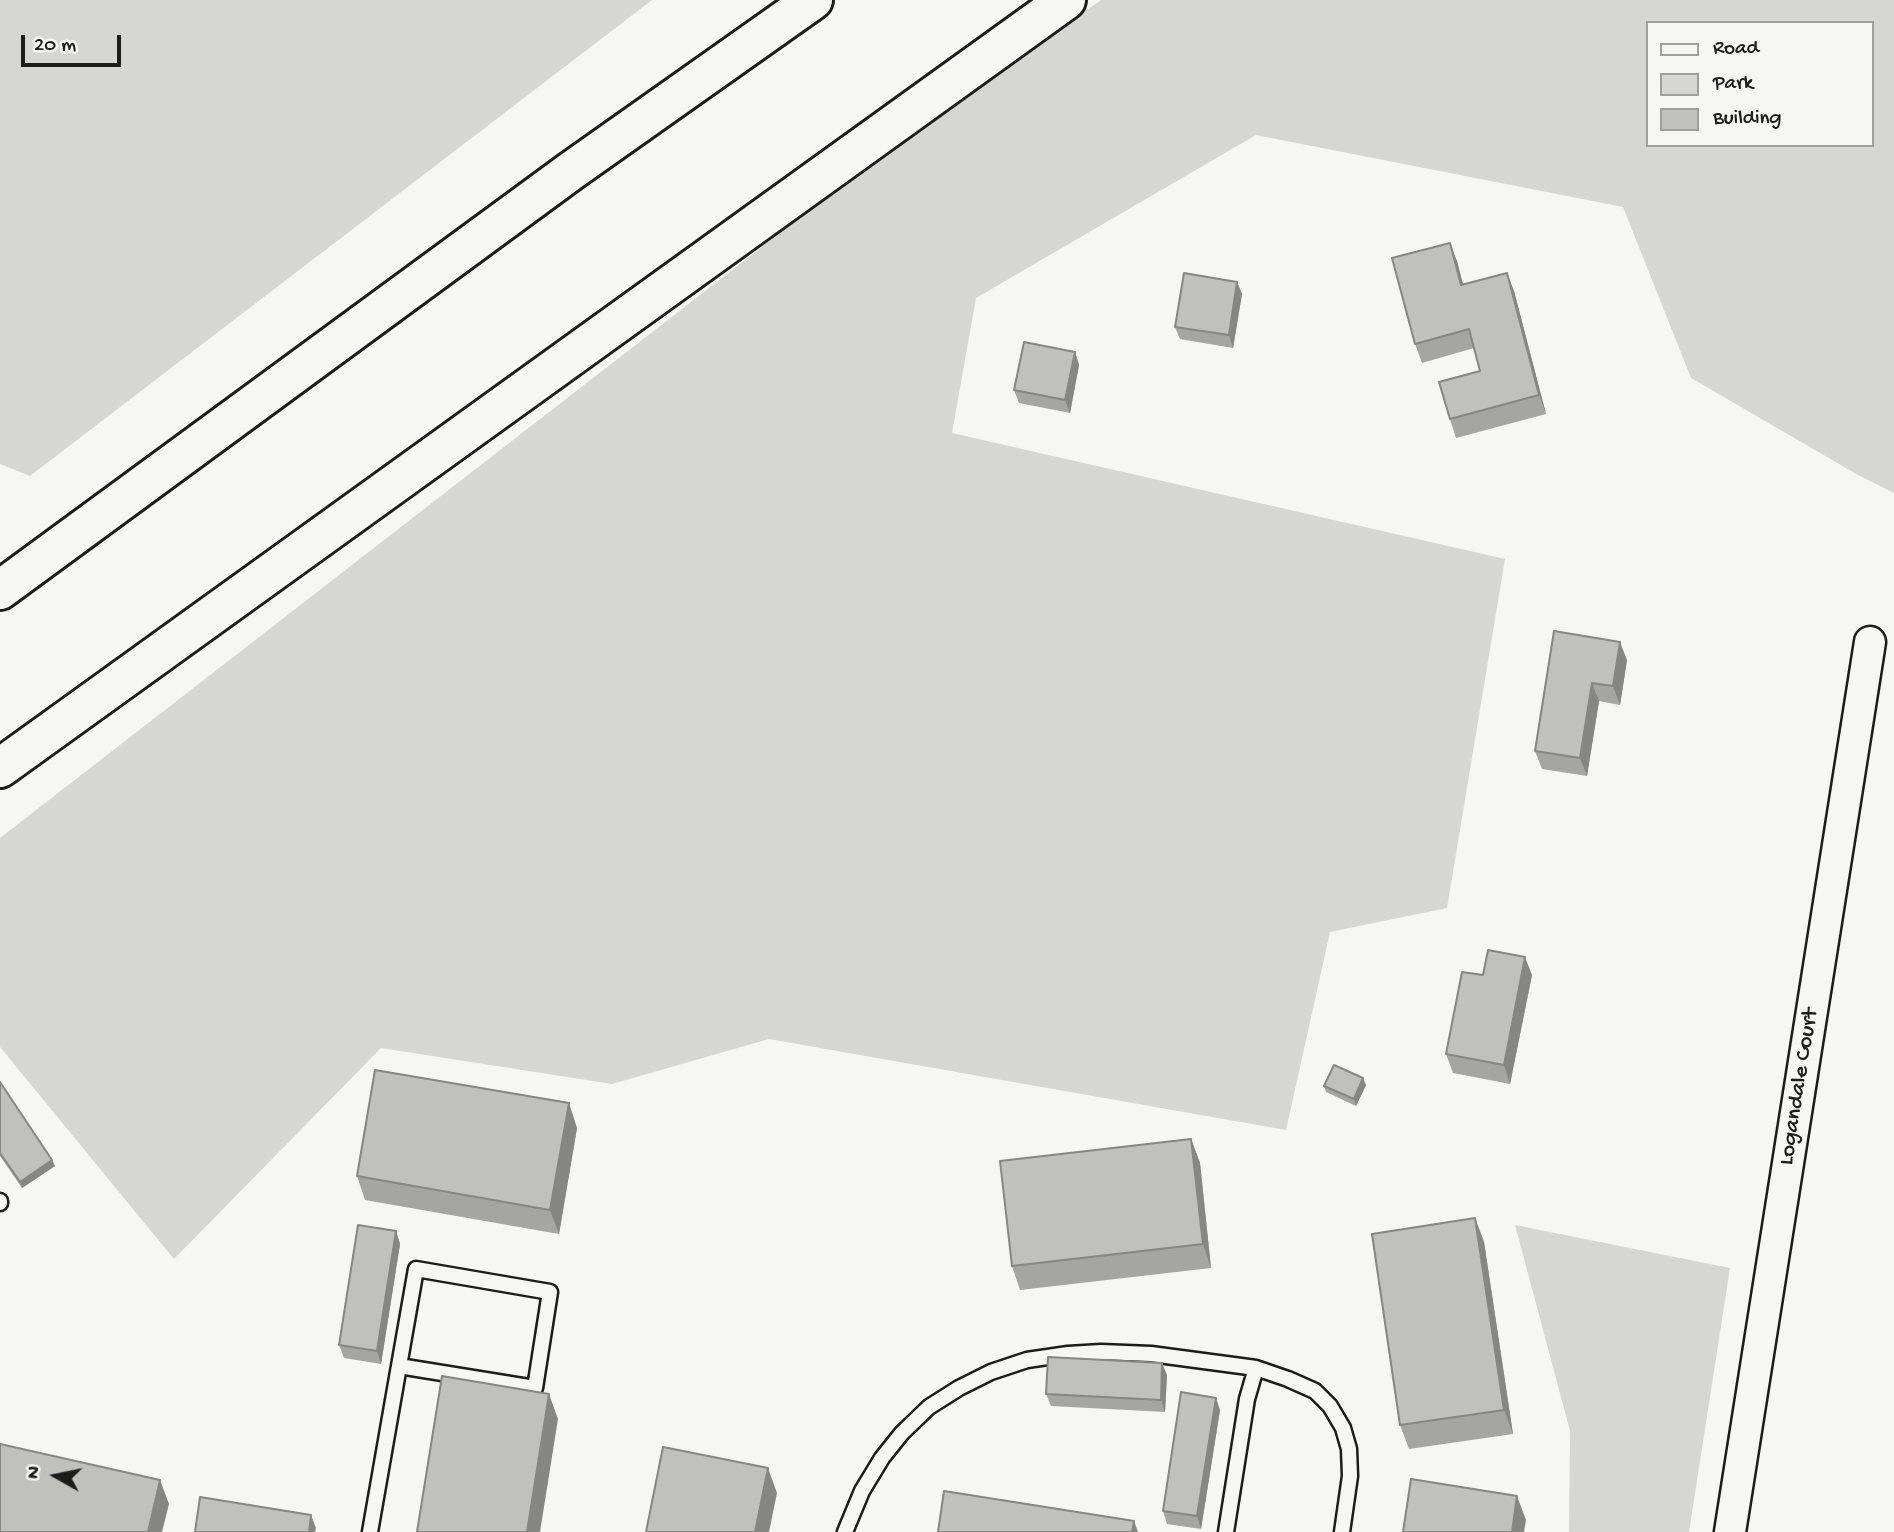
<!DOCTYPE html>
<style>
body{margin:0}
#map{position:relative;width:1894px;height:1532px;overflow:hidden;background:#f6f6f2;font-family:"Gochi Hand",sans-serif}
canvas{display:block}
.legend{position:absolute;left:1646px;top:21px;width:228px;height:126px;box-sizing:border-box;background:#f6f6f2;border:2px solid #9f9f9c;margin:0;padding:9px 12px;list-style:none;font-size:21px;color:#1c1c1c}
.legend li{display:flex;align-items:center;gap:14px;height:35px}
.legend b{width:35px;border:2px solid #9f9f9c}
.north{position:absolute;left:21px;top:1441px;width:70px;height:70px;-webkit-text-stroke:5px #f6f6f2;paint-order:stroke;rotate:279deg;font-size:19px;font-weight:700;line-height:28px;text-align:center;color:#1c1c1c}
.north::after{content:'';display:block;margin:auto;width:24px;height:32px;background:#1c1c1c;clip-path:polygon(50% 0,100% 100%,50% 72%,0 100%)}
.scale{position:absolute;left:21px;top:35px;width:100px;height:32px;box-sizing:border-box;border:4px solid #1c1c1c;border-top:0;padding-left:9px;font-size:21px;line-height:24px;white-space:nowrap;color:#1c1c1c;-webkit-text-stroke:5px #f6f6f2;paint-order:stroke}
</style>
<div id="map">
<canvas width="1894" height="1532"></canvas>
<ul class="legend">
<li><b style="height:9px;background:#f6f6f2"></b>Road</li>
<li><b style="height:19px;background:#d6d6d2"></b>Park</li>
<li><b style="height:19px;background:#c0c0bd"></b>Building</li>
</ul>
<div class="north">N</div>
<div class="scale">20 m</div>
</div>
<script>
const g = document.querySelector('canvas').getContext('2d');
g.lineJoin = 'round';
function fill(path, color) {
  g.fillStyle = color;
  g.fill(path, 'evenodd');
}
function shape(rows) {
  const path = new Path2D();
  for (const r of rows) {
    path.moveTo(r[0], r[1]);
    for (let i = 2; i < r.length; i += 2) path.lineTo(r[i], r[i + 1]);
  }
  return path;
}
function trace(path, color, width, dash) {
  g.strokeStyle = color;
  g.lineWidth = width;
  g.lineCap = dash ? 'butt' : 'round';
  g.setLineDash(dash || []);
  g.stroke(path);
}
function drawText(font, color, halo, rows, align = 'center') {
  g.font = font + ' "Gochi Hand",sans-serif';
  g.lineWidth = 5;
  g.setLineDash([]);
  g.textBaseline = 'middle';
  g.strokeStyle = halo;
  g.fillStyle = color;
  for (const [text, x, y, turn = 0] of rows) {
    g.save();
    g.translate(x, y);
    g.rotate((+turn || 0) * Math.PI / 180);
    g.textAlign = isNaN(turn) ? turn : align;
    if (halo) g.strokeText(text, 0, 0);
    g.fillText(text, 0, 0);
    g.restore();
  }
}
fill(shape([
 [0,0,652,0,30,476,0,464],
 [1101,0,1894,0,1894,493,1858,475,1691,378,1623,207,1256,135,976,298,952,433,1505,559,1447,908,1330,932,1286,1130,769,1039,612,1084,381,1048,174,1259,0,1047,0,838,874,160],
 [1647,23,1871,23,1871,145,1647,145],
 [1515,1225,1730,1268,1689,1532,1569,1532,1570,1431]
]), '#d6d6d2');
const service = shape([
 [0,1201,0,1203],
 [370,1532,399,1366,416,1269,550,1292,535,1388,399,1366],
 [845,1532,862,1491,882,1458,902,1433,929,1407,959,1388,991,1372,1027,1360,1068,1354,1101,1352,1151,1354,1256,1368,1288,1379,1315,1391,1330,1406,1343,1428,1349,1449,1350,1476,1342,1532],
 [1226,1532,1247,1399,1256,1368]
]);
const minor = shape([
 [1730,1532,1870,642]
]);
const trunk = shape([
 [0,590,571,171,813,0],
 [0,768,1066,0]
]);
trace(service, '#1c1c1c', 19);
trace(minor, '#1c1c1c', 35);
trace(trunk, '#1c1c1c', 44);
trace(service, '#f6f6f2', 14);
trace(minor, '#f6f6f2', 30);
trace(trunk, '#f6f6f2', 38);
fill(shape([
 [1457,261,1463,285,1514,291,1546,414,1456,438,1450,419,1480,371,1474,348,1422,363,1415,344],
 [1237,282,1242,294,1233,348,1180,339,1175,327],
 [1075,352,1079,365,1070,413,1019,403,1014,390],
 [1554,631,1627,660,1620,705,1599,701,1587,776,1542,769,1535,751],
 [1532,975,1510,1084,1453,1073,1446,1054],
 [0,1082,52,1160,55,1166,22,1188,0,1156],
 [1366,1085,1356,1106,1326,1092,1324,1086],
 [577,1128,559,1234,365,1200,357,1176],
 [1191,1139,1200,1163,1211,1268,1020,1290,1012,1266],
 [1475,1218,1484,1242,1513,1434,1409,1449,1400,1425],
 [396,1231,400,1244,381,1364,344,1358,339,1345],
 [1167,1375,1165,1412,1051,1406,1046,1394],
 [1220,1410,1201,1529,1167,1524,1163,1511]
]), '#a5a5a3');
fill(shape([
 [1450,243,1457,261,1468,304,1461,285],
 [1507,273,1514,291,1546,414,1539,395],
 [1237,282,1242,294,1233,348,1229,335],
 [1075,352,1079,365,1070,413,1065,400],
 [1620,642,1627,660,1620,705,1613,686],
 [1592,683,1599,701,1587,776,1580,758],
 [1525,957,1532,975,1510,1084,1504,1065],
 [1363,1078,1366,1085,1356,1106,1354,1099],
 [569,1103,577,1128,559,1234,550,1210],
 [1191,1139,1200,1163,1211,1268,1203,1244],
 [52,1160,55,1166,22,1188,20,1182],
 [1475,1218,1484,1242,1513,1434,1504,1410],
 [396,1231,400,1244,381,1364,377,1351],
 [1162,1363,1167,1375,1165,1412,1161,1400],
 [549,1394,558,1419,540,1532,527,1532],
 [1216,1398,1220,1410,1201,1529,1197,1516],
 [768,1468,777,1493,769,1532,755,1532],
 [160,1480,169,1504,162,1532,148,1532],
 [1517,1496,1526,1520,1524,1532,1512,1532],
 [311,1515,316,1528,315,1532,309,1532],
 [1134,1521,1138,1532,1132,1532]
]), '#868684');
const building = shape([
 [1450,243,1461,285,1507,273,1539,395,1450,419,1439,382,1480,371,1469,329,1415,344,1392,258,1450,243],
 [1184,273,1237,282,1229,335,1175,327,1184,273],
 [1024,342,1075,352,1065,400,1014,390,1024,342],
 [1554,631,1620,642,1613,686,1592,683,1580,758,1535,751,1554,631],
 [1488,950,1525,957,1504,1065,1446,1054,1462,972,1483,975,1488,950],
 [1334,1065,1363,1078,1354,1099,1324,1086,1334,1065],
 [375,1070,569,1103,550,1210,357,1176,375,1070],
 [0,1082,52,1160,20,1182,0,1153,0,1082],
 [1191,1139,1203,1244,1012,1266,1000,1161,1191,1139],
 [1475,1218,1504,1410,1400,1425,1372,1234,1475,1218],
 [358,1225,396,1231,377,1351,339,1345,358,1225],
 [1048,1357,1162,1363,1161,1400,1046,1394,1048,1357],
 [442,1376,549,1394,527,1532,417,1532,442,1376],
 [1181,1392,1216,1398,1197,1516,1163,1511,1181,1392],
 [0,1444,160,1480,148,1532,0,1532,0,1444],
 [663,1447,768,1468,755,1532,646,1532,663,1447],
 [1411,1479,1517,1496,1512,1532,1403,1532,1411,1479],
 [944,1491,1134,1521,1132,1532,938,1532,944,1491],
 [200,1497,311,1515,309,1532,195,1532,200,1497]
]);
fill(building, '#c0c0bd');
trace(building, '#868684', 2);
drawText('23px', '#1c1c1c', '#f6f6f2', [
 ["Logandale Court",1800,1087,-81]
]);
</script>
